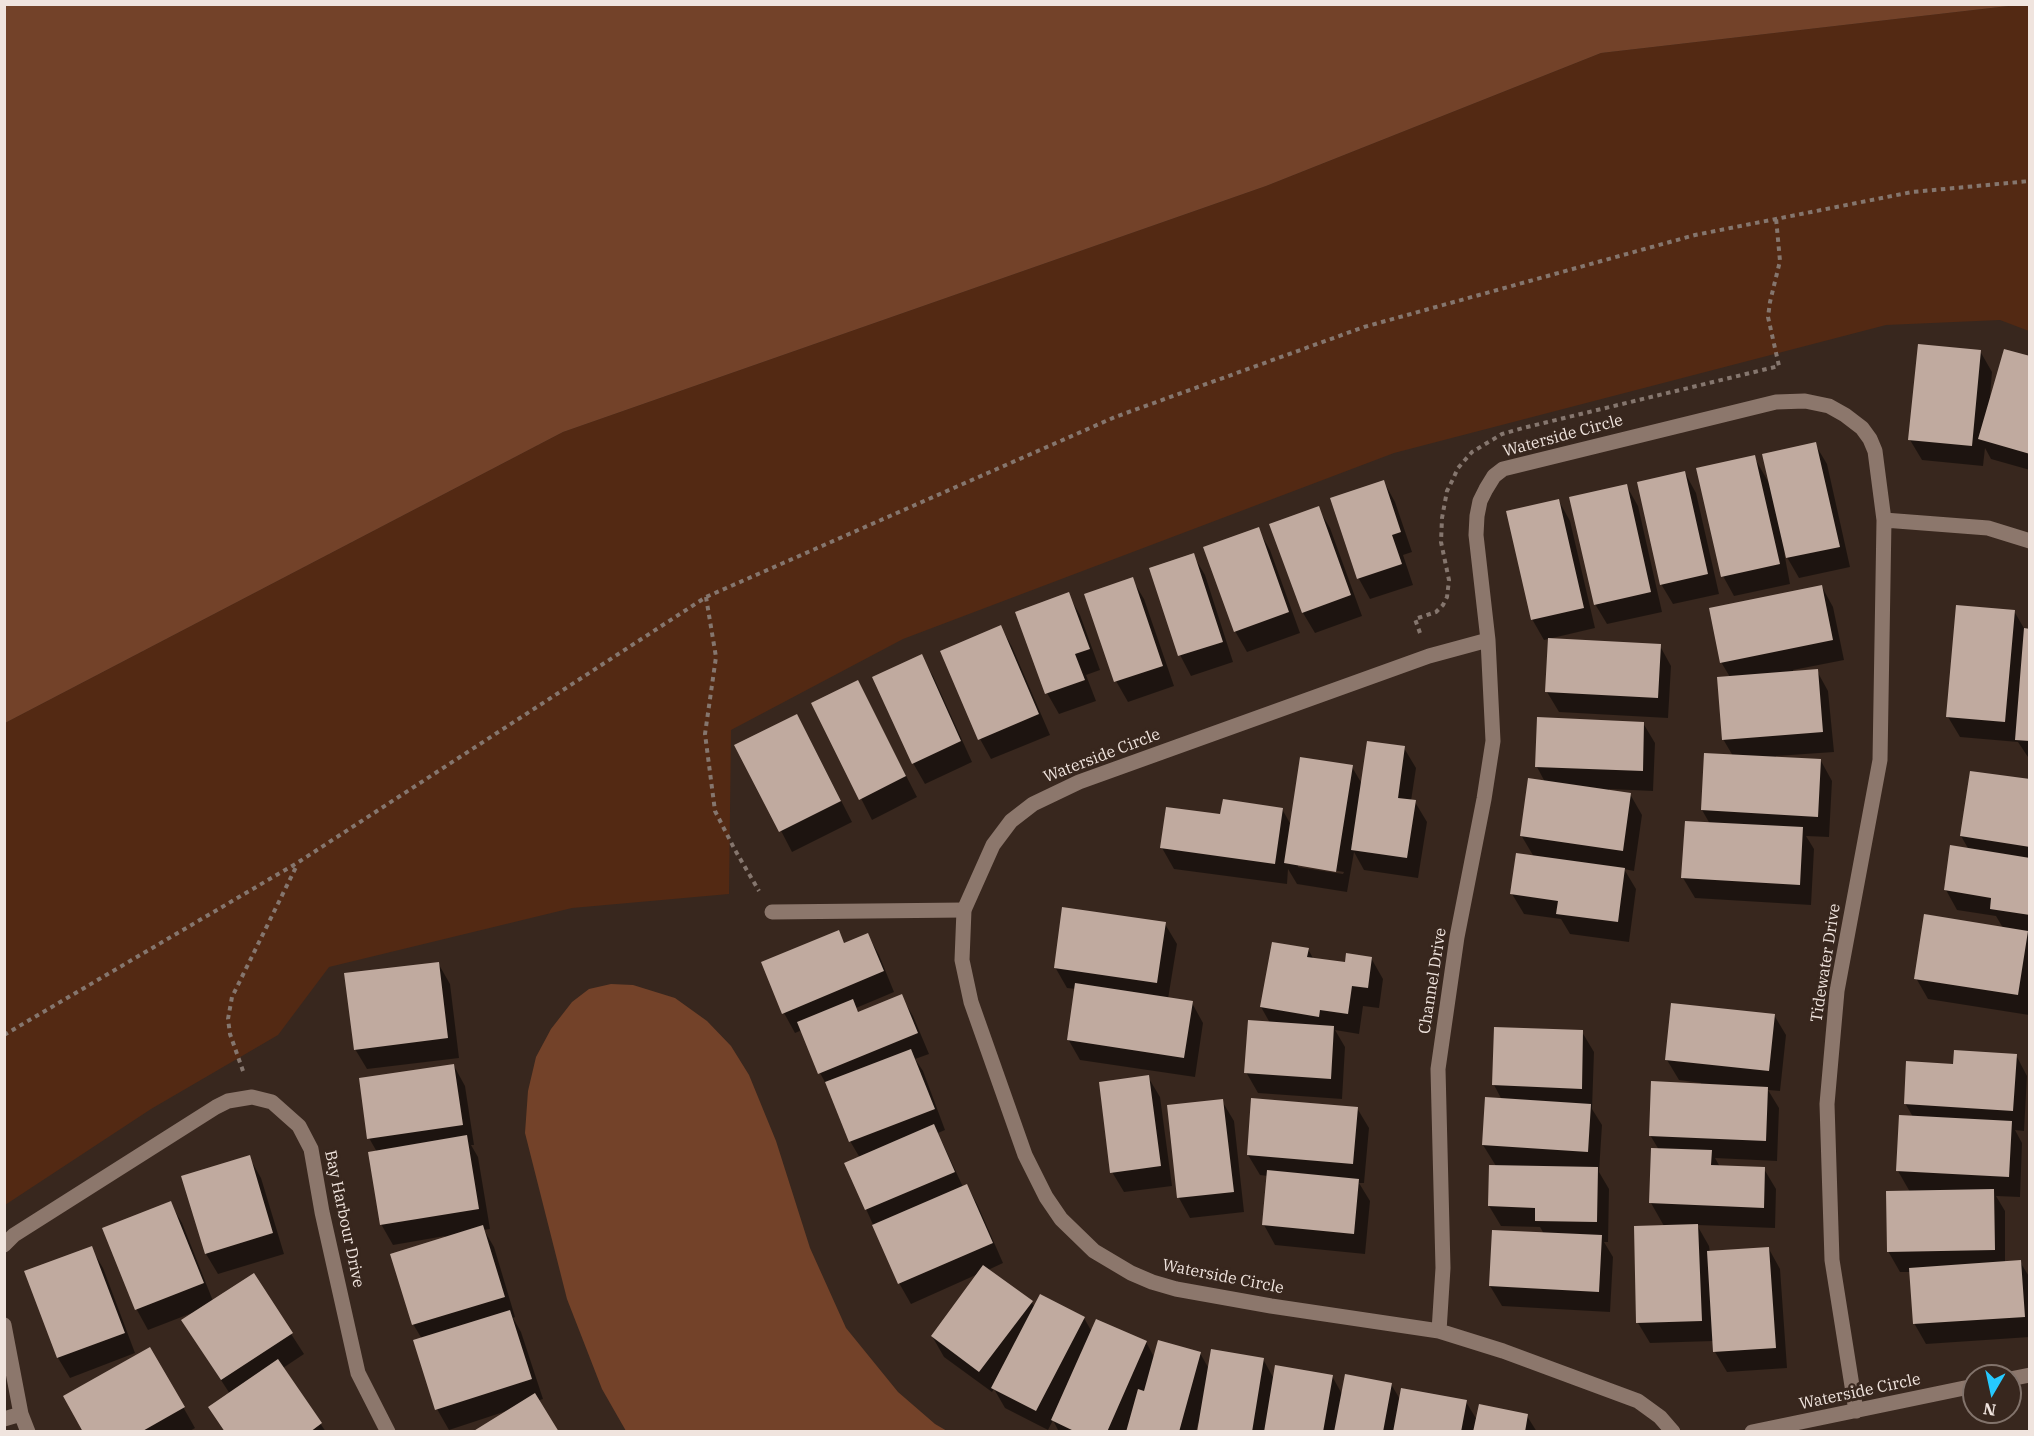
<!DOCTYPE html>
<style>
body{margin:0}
#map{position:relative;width:2034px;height:1436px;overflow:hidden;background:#38271e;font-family:"IBM Plex Serif",serif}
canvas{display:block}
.frame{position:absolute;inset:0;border:6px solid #f0e4de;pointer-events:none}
.north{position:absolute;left:1962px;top:1364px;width:60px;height:60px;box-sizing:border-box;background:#38271e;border:2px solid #82736b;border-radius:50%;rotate:189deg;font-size:16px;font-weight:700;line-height:24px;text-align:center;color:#f0e4de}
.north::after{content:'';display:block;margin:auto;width:21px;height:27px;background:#26c9fe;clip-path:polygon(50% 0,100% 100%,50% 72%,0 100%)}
</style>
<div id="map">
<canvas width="2034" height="1436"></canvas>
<div class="frame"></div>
<div class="north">N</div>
</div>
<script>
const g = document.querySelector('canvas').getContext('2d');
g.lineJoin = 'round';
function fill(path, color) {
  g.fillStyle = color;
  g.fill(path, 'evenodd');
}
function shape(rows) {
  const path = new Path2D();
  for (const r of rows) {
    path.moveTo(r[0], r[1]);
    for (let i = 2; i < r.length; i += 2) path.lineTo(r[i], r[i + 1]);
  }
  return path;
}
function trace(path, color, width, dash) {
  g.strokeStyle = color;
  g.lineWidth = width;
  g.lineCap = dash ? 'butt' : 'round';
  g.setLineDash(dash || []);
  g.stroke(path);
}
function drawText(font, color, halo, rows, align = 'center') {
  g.font = font + ' "IBM Plex Serif",serif';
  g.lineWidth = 6;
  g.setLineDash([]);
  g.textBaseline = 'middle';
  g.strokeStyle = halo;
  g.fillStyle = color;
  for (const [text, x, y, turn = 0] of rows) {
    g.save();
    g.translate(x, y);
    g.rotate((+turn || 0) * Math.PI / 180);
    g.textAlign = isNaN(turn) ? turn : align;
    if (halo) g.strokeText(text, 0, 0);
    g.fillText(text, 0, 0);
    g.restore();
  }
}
fill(shape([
 [2017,5,2029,5,2029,331,2000,320,1886,325,1394,453,903,639,731,730,729,894,572,908,329,967,278,1035,151,1109,5,1205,5,723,563,432,1266,186,1601,53]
]), '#532913');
fill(shape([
 [5,4,2017,4,2017,5,1601,53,1266,186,563,432,5,723],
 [611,984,633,985,675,998,707,1021,731,1046,749,1075,776,1141,810,1248,846,1328,898,1392,935,1424,947,1431,626,1431,602,1389,567,1299,525,1133,528,1091,536,1057,551,1029,572,1002,589,989]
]), '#734229');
fill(shape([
 [1980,351,1992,372,1990,397,1991,397,2030,358,2030,470,1991,459,1985,448,1983,466,1922,460,1910,440],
 [1815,444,1827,464,1850,567,1799,578,1784,552,1790,584,1734,596,1723,576,1754,457,1769,483],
 [1685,473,1696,493,1719,594,1673,604,1661,584],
 [1384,482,1395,502,1412,552,1403,555,1413,585,1370,599,1359,579,1332,499],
 [1626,485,1638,506,1662,612,1607,624,1595,604],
 [1559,501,1570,521,1595,628,1544,640,1532,619],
 [1318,508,1330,528,1362,616,1315,633,1303,613,1271,525],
 [1258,529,1270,550,1300,633,1247,652,1235,631],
 [1193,555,1205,575,1233,662,1191,676,1180,655],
 [1132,579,1144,599,1174,686,1128,702,1116,681,1086,595],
 [1822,587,1833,607,1844,660,1793,670,1793,673,1817,671,1828,691,1834,752,1776,756,1776,758,1821,761,1832,781,1829,837,1806,836,1814,849,1811,905,1695,898,1683,878,1710,824,1702,810,1733,756,1723,739,1730,677,1721,662],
 [1068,594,1080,615,1100,670,1086,675,1096,701,1059,714,1047,693],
 [2014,611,2025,630,2030,630,2030,760,2018,742,1960,737,1948,717],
 [1001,627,1012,647,1050,735,991,759,980,739],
 [1660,646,1671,666,1668,718,1559,712,1547,692],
 [921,656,933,676,972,762,925,784,913,763],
 [858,682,917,797,872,820,813,704],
 [1643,723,1655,743,1653,791,1609,789,1609,791,1630,794,1642,815,1634,871,1624,869,1636,889,1629,942,1570,934,1561,919,1524,914,1512,894,1534,857,1521,835,1545,782,1537,767],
 [808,736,852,822,792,852,737,746],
 [1404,748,1416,768,1411,801,1415,802,1427,822,1418,878,1364,870,1354,852,1347,892,1297,884,1288,869,1287,884,1174,869,1162,848,1222,816,1282,809,1291,825,1352,767,1362,784],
 [1298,864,1344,872,1343,874,1298,867],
 [2030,781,2030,933,2027,932,2030,936,2029,1015,1928,999,1916,978,2003,928,1996,916,1957,910,1946,890,1969,850,1961,836],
 [1165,924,1177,944,1168,999,1192,1003,1203,1023,1195,1077,1080,1060,1068,1039,1076,989,1067,988,1055,967],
 [838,932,845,945,868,935,879,955,894,992,856,1008,859,1013,901,996,913,1016,929,1054,915,1059,923,1071,945,1130,938,1133,963,1187,967,1185,978,1206,1003,1263,988,1270,1031,1302,1035,1307,1084,1318,1092,1332,1146,1342,1154,1357,1200,1353,1209,1369,1263,1359,1274,1379,1332,1376,1342,1394,1391,1384,1401,1401,1466,1402,1477,1420,1527,1416,1537,1432,1199,1432,1200,1424,1198,1423,1196,1432,1059,1432,1053,1420,1048,1430,1005,1408,994,1389,992,1392,944,1357,932,1336,978,1274,911,1304,899,1283,846,1164,860,1158,850,1141,831,1093,820,1073,802,1030,795,1033,784,1013],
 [1308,949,1314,960,1347,964,1371,958,1383,979,1379,1008,1363,1006,1359,1034,1335,1030,1345,1047,1342,1099,1258,1093,1246,1072,1270,1023,1261,1007],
 [438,963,450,984,459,1058,367,1069,355,1049],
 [1774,1015,1786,1035,1780,1091,1768,1090,1779,1108,1777,1161,1715,1158,1720,1167,1764,1169,1776,1189,1775,1228,1697,1225,1709,1246,1710,1253,1769,1249,1780,1269,1787,1368,1727,1372,1715,1352,1714,1341,1650,1343,1638,1323,1664,1226,1651,1203,1659,1150,1650,1135,1701,1085,1701,1083,1679,1080,1667,1060],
 [1582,1032,1594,1052,1592,1109,1602,1125,1599,1172,1609,1189,1608,1242,1604,1242,1613,1257,1610,1312,1502,1306,1490,1286,1544,1234,1540,1227,1501,1226,1489,1206,1496,1166,1483,1145,1502,1100,1494,1085],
 [2016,1055,2027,1076,2024,1131,2015,1130,2022,1143,2020,1197,1996,1196,2005,1211,2005,1263,2020,1262,2030,1278,2030,1337,1926,1344,1914,1323,1911,1272,1900,1272,1888,1251,1910,1192,1898,1171,1913,1117,1905,1103,1955,1066],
 [454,1066,465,1086,474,1145,471,1145,478,1157,490,1229,484,1230,494,1247,515,1317,513,1318,521,1332,543,1399,449,1430,437,1409,422,1339,413,1324,445,1236,393,1245,381,1224,377,1152,369,1138],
 [1148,1077,1160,1097,1172,1186,1124,1192,1112,1172],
 [1222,1101,1234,1121,1244,1212,1190,1218,1179,1198,1168,1107],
 [1357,1108,1369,1128,1364,1183,1359,1183,1370,1201,1365,1254,1275,1245,1264,1225,1268,1176,1260,1175,1248,1155],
 [249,1157,261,1178,284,1254,218,1274,206,1254],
 [170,1203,182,1223,213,1301,253,1275,304,1354,283,1368,326,1432,225,1432,230,1394,195,1340,192,1313,148,1330,137,1310,104,1229],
 [91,1248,103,1268,135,1353,70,1378,58,1358,26,1272],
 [150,1349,195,1428,188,1432,85,1432]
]), '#0007');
fill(shape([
 [1918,344,1981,350,1972,446,1908,440],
 [2004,349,2030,356,2030,454,1978,439],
 [1816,442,1840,547,1786,558,1762,454],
 [1755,455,1780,564,1721,577,1696,468],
 [1685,471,1708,574,1660,585,1637,482],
 [1384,480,1401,532,1392,535,1402,564,1357,579,1330,498],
 [1627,484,1651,592,1594,605,1569,497],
 [1559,499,1584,608,1531,620,1506,511],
 [1319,506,1351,595,1302,613,1269,524],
 [1259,527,1289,612,1234,632,1203,547],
 [1194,553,1223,642,1178,656,1149,568],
 [1133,577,1163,666,1114,682,1084,594],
 [1822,585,1833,640,1720,663,1709,608],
 [1069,592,1090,649,1075,654,1085,680,1045,694,1015,612],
 [1956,605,2015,610,2005,722,1946,717],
 [1001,625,1039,714,978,740,940,651],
 [2024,628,2030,629,2030,741,2015,740],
 [1548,638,1661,644,1658,698,1545,692],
 [922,654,961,741,912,764,872,677],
 [1818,669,1823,732,1722,740,1717,677],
 [858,680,906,776,859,800,811,703],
 [797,714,841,801,779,832,734,745],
 [1537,717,1644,722,1643,771,1535,767],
 [1367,741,1405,746,1398,798,1416,800,1407,858,1351,850],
 [1704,753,1821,759,1818,817,1701,810],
 [1300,757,1353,765,1336,872,1284,863],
 [1970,771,2030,779,2030,847,1960,836],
 [1528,778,1631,793,1623,851,1520,836],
 [1223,799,1283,808,1275,864,1160,848,1166,807,1220,814],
 [1685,821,1803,827,1800,885,1681,878],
 [1950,845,2030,858,2030,915,1990,909,1991,898,1944,890],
 [1516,853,1625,868,1618,922,1556,914,1558,901,1510,894],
 [1062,907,1166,922,1157,983,1054,968],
 [1924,914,2028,931,2018,995,1914,979],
 [839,930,844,943,868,933,884,971,782,1014,761,962],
 [1272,942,1309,948,1307,957,1345,962,1346,953,1372,957,1368,988,1352,986,1348,1014,1320,1010,1319,1017,1260,1007],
 [439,962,448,1038,354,1050,344,973],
 [1075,983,1193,1001,1184,1058,1067,1040],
 [902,994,918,1033,818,1074,797,1022,853,999,858,1012],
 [1671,1003,1775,1014,1769,1071,1665,1060],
 [1248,1020,1334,1026,1331,1079,1244,1073],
 [1494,1027,1583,1030,1582,1089,1492,1085],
 [911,1049,935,1109,849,1142,825,1082],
 [1954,1050,2017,1054,2013,1111,1904,1104,1906,1061,1953,1064],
 [454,1064,463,1125,367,1139,359,1078],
 [1149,1075,1161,1166,1110,1173,1099,1082],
 [1651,1081,1768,1087,1766,1141,1649,1136],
 [1485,1097,1591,1104,1588,1152,1482,1145],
 [1251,1098,1358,1107,1353,1164,1247,1155],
 [1223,1099,1234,1192,1177,1198,1167,1105],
 [1899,1115,2012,1121,2009,1177,1896,1171],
 [934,1124,955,1172,865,1210,844,1163],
 [467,1135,479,1209,380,1225,368,1152],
 [1651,1148,1712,1150,1711,1165,1765,1167,1764,1208,1649,1203],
 [250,1155,273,1233,205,1254,181,1176],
 [1489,1165,1598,1167,1597,1222,1535,1221,1535,1208,1488,1206],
 [1267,1170,1359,1179,1354,1234,1262,1225],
 [967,1184,993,1243,898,1284,872,1225],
 [1994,1189,1995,1250,1887,1252,1886,1191],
 [171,1201,204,1283,135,1310,102,1228],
 [1698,1224,1702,1321,1636,1323,1634,1226],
 [483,1225,505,1297,412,1325,390,1254],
 [1492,1230,1602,1235,1599,1292,1489,1286],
 [92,1246,125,1333,57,1358,24,1271],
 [1769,1247,1776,1348,1713,1352,1707,1251],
 [2021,1260,2025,1317,1913,1324,1909,1268],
 [983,1265,1033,1301,979,1372,931,1336],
 [254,1273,293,1333,221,1380,181,1320],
 [1040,1294,1085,1317,1036,1411,991,1388],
 [510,1310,532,1379,435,1410,413,1340],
 [1096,1319,1147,1341,1107,1432,1076,1432,1051,1420],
 [1158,1340,1201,1352,1179,1432,1126,1432,1138,1389,1144,1391],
 [150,1347,185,1407,141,1432,83,1432,63,1396],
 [1211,1349,1264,1358,1252,1432,1197,1432],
 [278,1359,322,1423,310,1432,225,1432,208,1407],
 [1275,1365,1333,1375,1323,1432,1264,1432],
 [1345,1374,1392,1383,1383,1432,1334,1432],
 [1401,1388,1467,1400,1461,1432,1393,1432],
 [535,1393,559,1432,472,1432],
 [1479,1404,1528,1414,1525,1432,1473,1432]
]), '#c0aa9f');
trace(shape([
 [706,597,716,657,705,734,715,811,735,850,759,891],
 [1420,633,1415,619,1436,612,1443,605,1447,597,1449,580,1441,542,1442,518,1447,491,1453,479,1458,468,1472,452,1502,434,1523,428,1779,366,1768,317,1770,302,1780,261,1776,218],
 [4,1035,297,863,706,597,1115,417,1364,327,1695,235,1912,192,2030,181],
 [243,1071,230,1034,228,1019,232,997,297,865]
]), '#85766e', 4, [4.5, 4.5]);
trace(shape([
 [772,912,964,910]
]), '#8c776c', 15);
trace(shape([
 [4,1245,14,1235,216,1107,228,1101,252,1097,272,1102,299,1126,311,1149,322,1212,358,1373,388,1432],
 [4,1325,21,1414,28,1432],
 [1439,1331,1443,1268,1438,1069,1457,937,1484,799,1493,741,1488,640],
 [2010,1379,2030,1375],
 [1856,1411,1832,1260,1827,1104,1837,991,1880,760,1884,520],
 [4,1419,21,1414],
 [1673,1432,1660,1417,1638,1401,1503,1351,1439,1331,1271,1306,1176,1289,1152,1282,1131,1273,1094,1251,1061,1219,1046,1197,1025,1155,971,1002,962,960,964,910,993,845,1011,821,1033,804,1079,782,1429,656,1488,640,1476,535,1477,516,1480,501,1486,489,1494,476,1503,469,1776,402,1805,401,1829,406,1845,415,1862,428,1870,439,1875,451,1884,520,1988,528,2030,541],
 [1752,1432,1974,1386]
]), '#8c776c', 15);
drawText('16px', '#f0e4de', '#38271e', [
 ["Waterside Circle",1563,436,-15],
 ["Waterside Circle",1102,756,-21],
 ["Tidewater Drive",1826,963,-81],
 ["Channel Drive",1433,981,-81],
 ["Bay Harbour Drive",344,1219,78],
 ["Waterside Circle",1223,1277,11],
 ["Waterside Circle",1860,1392,-12]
]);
</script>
